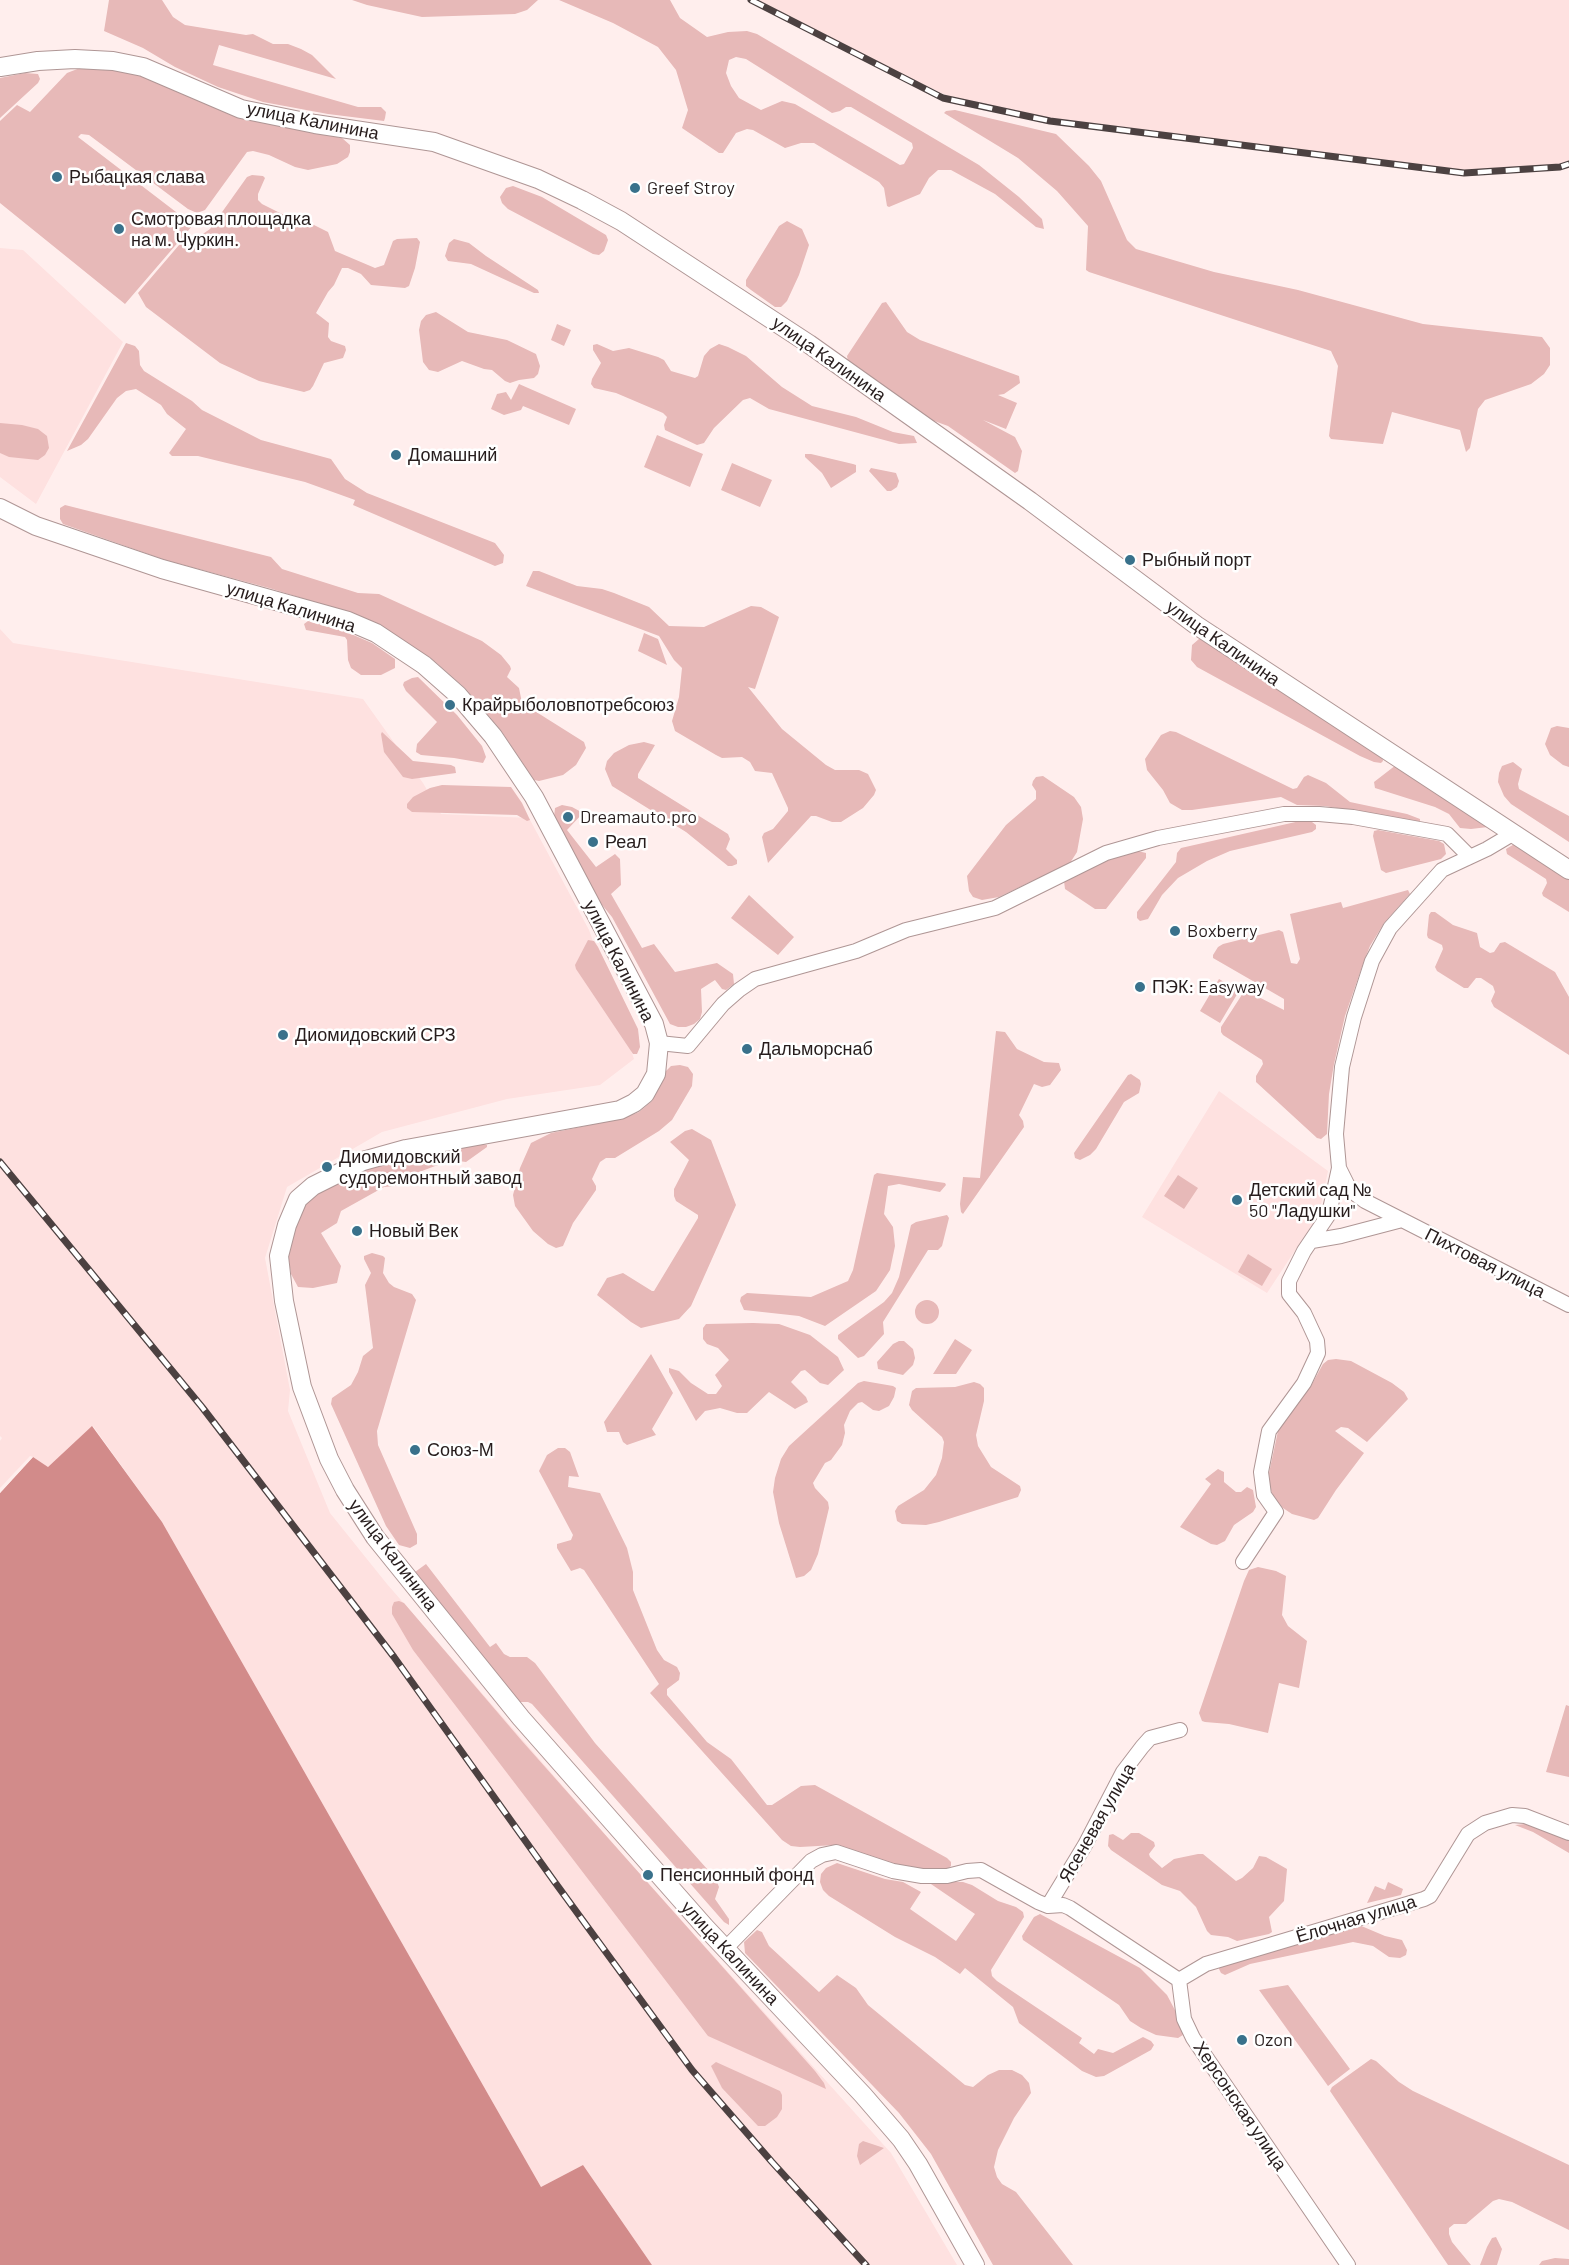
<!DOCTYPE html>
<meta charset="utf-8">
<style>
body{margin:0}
canvas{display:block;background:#ffeeed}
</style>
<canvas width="1569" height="2265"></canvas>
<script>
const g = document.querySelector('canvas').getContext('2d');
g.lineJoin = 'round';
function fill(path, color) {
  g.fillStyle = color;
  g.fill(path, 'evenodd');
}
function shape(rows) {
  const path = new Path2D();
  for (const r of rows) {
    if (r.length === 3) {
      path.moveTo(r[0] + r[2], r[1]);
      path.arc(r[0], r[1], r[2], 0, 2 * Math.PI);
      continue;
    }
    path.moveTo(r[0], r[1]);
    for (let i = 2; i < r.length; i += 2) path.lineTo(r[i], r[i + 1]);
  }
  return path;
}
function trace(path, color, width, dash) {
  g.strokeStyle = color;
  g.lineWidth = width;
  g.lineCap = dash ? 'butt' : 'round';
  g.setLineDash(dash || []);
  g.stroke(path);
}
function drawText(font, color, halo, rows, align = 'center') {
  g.font = font + ' Barlow,sans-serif';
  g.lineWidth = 5;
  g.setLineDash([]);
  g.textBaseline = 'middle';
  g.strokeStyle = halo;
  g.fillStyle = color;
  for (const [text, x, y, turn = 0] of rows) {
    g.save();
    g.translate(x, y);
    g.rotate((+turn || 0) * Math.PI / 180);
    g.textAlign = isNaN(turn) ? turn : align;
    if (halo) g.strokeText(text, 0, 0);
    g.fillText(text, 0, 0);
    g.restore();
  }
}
fill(shape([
 [751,0,1569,0,1569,164,1560,167,1482,172,1236,145,1050,121,961,102,841,46],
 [0,248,23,250,123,342,36,504,0,477],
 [0,629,13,643,363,699,423,783,441,814,529,818,589,930,634,1059,600,1085,507,1099,382,1132,287,1187,265,1258,290,1390,288,1411,330,1513,387,1584,628,1861,891,2153,957,2265,652,2265,583,2165,541,2187,162,1522,93,1426,48,1467,33,1458,0,1493,0,1441,2,1438,0,1436],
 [1219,1091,1328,1171,1319,1214,1267,1293,1142,1217]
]), '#fee1e0');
fill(shape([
 [109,0,162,0,173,17,185,25,246,35,253,34,273,44,288,44,301,49,312,55,336,79,219,45,213,65,358,107,381,107,386,112,385,118,384,121,328,114,263,102,218,87,175,67,143,48,104,31],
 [352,0,538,0,527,10,515,14,422,17,367,5],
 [559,0,670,0,680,18,707,37,728,32,747,31,757,34,979,165,1019,197,1042,219,1044,229,1036,227,995,194,951,170,938,170,929,178,920,194,889,207,887,206,884,188,879,182,814,143,801,143,785,148,753,130,747,129,736,133,723,153,719,153,682,128,688,110,676,70,658,47,613,23],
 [736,57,746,59,832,113,840,111,846,107,851,107,912,143,913,148,904,164,900,165,795,104,782,101,761,110,739,98,731,86,726,73,729,60],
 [80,68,112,70,138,75,240,118,342,138,350,145,350,152,348,157,337,164,308,170,295,167,269,155,253,151,247,152,205,210,197,213,188,209,89,135,81,134,78,137,193,225,125,304,0,203,0,121,17,105,30,112,67,73],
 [25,73,38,74,40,79,38,83,0,118,0,78],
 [955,110,1056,134,1089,166,1101,181,1127,240,1136,249,1214,272,1298,290,1423,324,1542,337,1550,348,1550,365,1544,374,1531,384,1485,400,1478,409,1470,448,1466,452,1460,430,1392,412,1383,444,1331,439,1329,436,1338,366,1331,351,1089,272,1086,270,1088,226,1057,191,1018,158,944,113,946,111],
 [252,175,263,176,265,178,258,194,258,200,262,204,282,214,298,217,328,232,335,251,375,268,384,265,393,241,397,239,417,238,420,242,415,268,409,286,405,288,371,285,361,274,348,268,342,268,334,285,328,292,316,313,329,323,328,337,331,341,345,346,346,350,343,358,324,363,313,386,310,390,304,392,259,381,220,363,146,307,138,293,185,238,200,236,210,229,247,177],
 [513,186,542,197,606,235,608,240,604,251,599,255,593,254,508,209,502,203,500,197,506,188],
 [787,221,802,229,809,245,799,275,787,301,781,307,775,307,751,290,746,286,746,280,779,226],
 [454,239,469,243,486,256,538,290,539,293,534,293,471,264,448,261,445,256,449,243],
 [886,302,907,332,920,340,1019,376,1020,383,1004,394,998,395,1017,403,1006,429,983,420,1015,437,1022,451,1018,471,1015,473,948,426,926,418,848,362,847,356,882,303],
 [436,312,468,332,507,340,536,354,540,366,538,374,534,378,519,380,510,383,505,381,492,370,484,369,462,361,438,372,429,370,423,362,419,330,421,321,426,315],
 [557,324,571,330,564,346,551,340],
 [126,343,135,346,139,351,140,365,144,371,192,401,202,410,261,440,331,459,345,479,367,493,495,543,504,555,503,563,495,566,353,505,355,500,305,482,198,456,172,456,169,453,186,429,167,414,161,405,136,389,126,391,117,398,88,439,81,445,67,451],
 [597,344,613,351,629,348,658,357,664,360,671,371,695,378,698,376,704,356,710,349,719,344,728,347,746,356,782,387,812,406,856,417,893,432,914,436,917,443,899,444,769,409,750,398,743,400,714,428,704,443,697,445,665,430,664,425,667,417,663,413,616,393,594,388,591,384,592,379,601,363,593,350,593,345],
 [519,384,576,409,569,425,523,406,521,410,504,415,491,409,497,394,506,392,511,400],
 [0,423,22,425,38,429,47,436,49,448,45,455,38,460,9,457,0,453],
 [657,435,703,454,690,487,644,467],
 [805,454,811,454,853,464,856,465,856,472,831,488,822,473,805,457],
 [732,463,772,480,760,507,721,490],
 [871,468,896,473,899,481,897,487,891,491,887,491,869,471],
 [65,505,271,557,282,569,358,593,379,594,482,641,501,655,510,666,511,669,507,677,519,688,522,703,584,742,586,748,576,765,563,775,539,781,534,780,500,729,465,688,432,659,379,626,347,612,269,588,165,560,63,524,60,519,60,508],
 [533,571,539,571,577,586,602,589,614,593,649,607,669,626,704,627,751,606,761,607,779,617,755,689,748,687,782,729,826,765,835,770,859,770,868,774,876,790,874,795,863,808,841,822,832,822,816,816,811,816,768,863,762,837,764,833,773,829,788,811,788,808,772,773,755,771,750,762,742,757,722,758,716,755,675,731,672,721,679,697,682,668,674,660,659,636,526,586],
 [308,621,344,631,372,643,395,659,395,668,381,675,361,675,351,668,348,660,347,640,345,637,306,630,304,624],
 [644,633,658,639,667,665,638,651],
 [1199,639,1207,639,1382,755,1383,761,1381,763,1374,762,1360,756,1197,667,1191,660,1192,645],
 [418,677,457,715,482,746,486,757,483,763,454,758,421,755,416,752,417,744,437,722,406,691,403,685,404,682,412,678],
 [1557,726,1569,728,1569,767,1563,765,1550,755,1545,744,1551,728],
 [1170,731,1176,732,1293,789,1297,788,1304,777,1308,775,1326,783,1350,802,1407,814,1420,819,1420,822,1325,806,1297,805,1281,797,1192,810,1182,810,1170,803,1163,790,1147,770,1145,759,1161,735],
 [382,732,413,761,451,765,455,767,456,773,412,779,403,777,384,752,381,734],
 [644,742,655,745,638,774,638,778,728,834,730,839,726,849,737,860,737,864,732,866,728,866,686,832,612,786,605,769,607,761,614,753,629,745],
 [1513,762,1522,769,1518,784,1519,789,1569,816,1569,842,1511,804,1504,796,1498,782,1499,773,1502,766],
 [1396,765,1488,827,1471,829,1460,828,1449,814,1435,807,1375,788,1374,782],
 [1043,776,1074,797,1081,807,1083,819,1077,852,1070,863,999,897,982,900,973,897,969,891,967,876,1006,825,1036,799,1036,791,1032,785,1033,781,1036,777],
 [442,785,511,787,522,803,530,820,527,821,517,815,412,812,407,808,407,804,413,797,430,788],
 [562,805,572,807,583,813,567,830,596,867,615,854,620,859,621,885,611,894,642,948,654,944,675,972,717,963,733,974,734,984,726,990,722,989,715,980,701,989,702,1012,700,1019,694,1024,686,1027,678,1027,670,1024,612,917,598,900,554,817,555,808],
 [1300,821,1312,822,1316,825,1316,829,1312,832,1230,851,1207,861,1178,878,1162,895,1148,919,1140,921,1137,918,1137,912,1176,862,1177,853,1181,848],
 [1378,830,1439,841,1444,844,1446,854,1441,859,1386,873,1381,870,1373,836,1374,831],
 [1516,843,1569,874,1569,912,1543,896,1542,893,1547,883,1546,879,1507,854,1506,849],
 [1138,851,1146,853,1146,858,1106,909,1095,909,1065,889,1064,881,1067,878,1109,860],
 [1408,890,1410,894,1384,923,1370,946,1364,961,1345,1016,1334,1064,1329,1094,1327,1134,1321,1139,1317,1138,1256,1082,1256,1076,1263,1064,1262,1060,1223,1035,1221,1032,1221,1027,1245,990,1284,1010,1284,999,1213,958,1213,955,1218,947,1223,944,1279,930,1283,932,1291,963,1297,964,1300,959,1290,914,1341,902,1343,908],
 [749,895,794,937,778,955,731,918],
 [1431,912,1435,912,1453,925,1477,933,1480,947,1490,953,1494,952,1500,943,1505,942,1555,972,1569,997,1569,1055,1494,1007,1491,1001,1495,992,1493,986,1481,978,1476,978,1468,988,1464,988,1437,971,1435,967,1443,949,1442,945,1428,938,1427,935,1429,915],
 [588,940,594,941,598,947,638,1029,640,1047,637,1054,633,1054,576,969,575,965],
 [1219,979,1239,991,1220,1023,1200,1011],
 [996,1031,1005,1032,1017,1049,1044,1062,1059,1063,1061,1070,1050,1085,1042,1087,1034,1084,1019,1115,1023,1121,1024,1127,963,1214,961,1212,960,1204,963,1177,980,1178],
 [680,1065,688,1067,693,1074,692,1086,672,1120,659,1131,615,1158,606,1158,600,1162,592,1179,596,1186,596,1190,573,1223,563,1246,556,1248,548,1244,533,1231,515,1206,513,1195,520,1168,531,1143,551,1133,624,1118,639,1112,652,1101,665,1072,671,1066],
 [1131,1074,1140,1080,1141,1084,1139,1093,1124,1102,1096,1149,1090,1155,1080,1160,1075,1158,1074,1153,1128,1075],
 [692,1129,711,1140,736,1205,691,1306,679,1319,641,1328,631,1322,597,1295,607,1278,623,1273,652,1291,654,1291,698,1218,698,1215,676,1201,674,1196,674,1189,689,1160,670,1142,685,1131],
 [483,1144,487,1145,487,1147,466,1162,451,1160,414,1174,406,1185,384,1187,341,1211,337,1223,321,1233,341,1266,337,1283,313,1288,298,1287,291,1274,288,1255,294,1227,303,1205,316,1193,367,1169,409,1157],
 [877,1173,945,1183,946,1185,940,1192,899,1184,888,1186,884,1214,893,1227,895,1246,890,1270,876,1291,825,1326,799,1316,744,1310,740,1301,741,1297,747,1293,811,1297,848,1281,853,1270,874,1175],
 [1178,1175,1198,1188,1184,1209,1164,1196],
 [947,1215,949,1218,942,1246,938,1250,928,1250,883,1322,884,1334,864,1356,858,1358,838,1339,838,1335,884,1302,892,1293,899,1277,911,1225,916,1222],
 [372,1253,383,1256,385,1258,383,1273,389,1283,394,1287,412,1294,416,1300,377,1431,378,1445,417,1534,417,1544,410,1548,399,1545,386,1526,331,1404,332,1398,351,1385,358,1372,363,1356,373,1348,365,1285,371,1273,364,1259,364,1256],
 [1248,1254,1272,1269,1262,1286,1238,1272],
 [927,1312,12],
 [753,1323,779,1324,810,1335,838,1357,844,1370,828,1385,820,1383,805,1370,801,1371,791,1382,806,1397,808,1402,795,1409,769,1392,747,1413,737,1413,720,1408,705,1411,696,1421,669,1372,669,1368,679,1371,691,1383,708,1394,716,1394,722,1386,715,1375,729,1360,718,1348,707,1344,703,1339,703,1328,706,1324],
 [955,1339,972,1350,956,1374,933,1374],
 [899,1341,904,1341,913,1349,915,1358,913,1365,903,1375,878,1369,877,1362,893,1344],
 [651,1354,673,1393,652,1429,656,1435,627,1445,623,1442,619,1432,607,1432,604,1422],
 [1336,1359,1351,1361,1392,1383,1404,1392,1408,1399,1367,1442,1348,1428,1341,1427,1335,1431,1364,1453,1336,1490,1318,1518,1314,1520,1292,1514,1283,1508,1274,1498,1270,1487,1269,1473,1278,1431,1312,1384,1323,1364,1328,1360],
 [864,1381,893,1386,896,1388,894,1397,889,1406,879,1411,873,1410,862,1402,858,1403,850,1411,844,1425,845,1433,842,1445,831,1460,825,1463,813,1483,815,1488,828,1502,829,1508,818,1554,811,1570,804,1576,796,1578,779,1523,773,1492,775,1478,781,1459,789,1446,858,1383],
 [974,1382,980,1384,984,1388,984,1401,976,1435,978,1446,991,1467,1020,1486,1021,1490,1018,1497,939,1522,926,1525,902,1524,897,1521,895,1511,898,1506,924,1490,936,1475,942,1458,944,1442,942,1437,912,1410,909,1405,912,1391,916,1388,955,1387],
 [558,1448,565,1448,570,1452,579,1477,569,1476,568,1487,600,1493,627,1548,633,1572,633,1590,657,1650,664,1660,677,1667,680,1673,679,1680,667,1689,667,1695,707,1742,731,1759,767,1805,772,1805,801,1786,815,1785,947,1858,951,1862,951,1866,946,1870,923,1870,897,1865,836,1845,800,1847,791,1846,782,1840,650,1693,659,1684,584,1570,580,1568,571,1571,557,1548,557,1544,571,1540,573,1535,539,1471,547,1455],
 [1218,1469,1224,1472,1224,1482,1236,1492,1241,1492,1247,1487,1253,1490,1256,1507,1253,1512,1234,1525,1225,1541,1217,1545,1211,1544,1180,1527,1211,1484,1205,1479],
 [426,1564,490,1647,496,1643,504,1654,510,1657,527,1657,535,1663,595,1743,716,1879,719,1887,715,1899,729,1919,729,1925,724,1922,532,1704,528,1702,516,1702,415,1572],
 [1258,1567,1276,1571,1286,1576,1282,1615,1288,1626,1307,1641,1299,1688,1279,1683,1268,1733,1229,1724,1205,1722,1202,1721,1199,1713,1244,1581,1249,1570],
 [399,1601,404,1603,522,1741,815,2071,824,2083,826,2089,708,2036,413,1650,392,1614,392,1607,394,1602],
 [1566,1705,1569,1706,1569,1777,1546,1772],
 [1525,1824,1569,1839,1569,1853,1533,1832,1515,1825],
 [1131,1833,1139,1833,1154,1842,1155,1846,1149,1854,1150,1857,1162,1868,1174,1859,1198,1854,1203,1854,1236,1881,1242,1878,1253,1868,1259,1856,1266,1857,1287,1869,1284,1901,1269,1917,1272,1932,1269,1934,1237,1941,1228,1937,1211,1935,1207,1931,1196,1907,1180,1891,1162,1885,1111,1850,1108,1846,1109,1835,1113,1834,1123,1840],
 [837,1863,885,1879,903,1882,921,1892,910,1909,956,1941,975,1914,928,1882,963,1882,972,1885,998,1901,1016,1907,1023,1912,1024,1917,991,1970,992,1976,997,1981,1082,2038,1079,2043,1094,2054,1098,2049,1113,2053,1143,2037,1151,2041,1154,2045,1151,2050,1104,2076,1096,2077,1082,2071,1019,2023,1013,2007,965,1968,960,1974,935,1957,895,1937,829,1896,823,1890,820,1882,821,1874,826,1868],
 [1388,1882,1403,1889,1401,1895,1367,1903,1375,1886,1385,1890],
 [1040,1914,1140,1968,1167,1995,1177,2014,1183,2035,1178,2038,1156,2035,1141,2028,1130,2021,1119,2005,1023,1940,1022,1936,1034,1917],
 [1359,1925,1385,1936,1402,1940,1407,1950,1406,1955,1400,1958,1389,1957,1373,1946,1353,1942,1250,1964,1225,1975,1221,1973,1219,1969,1219,1966],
 [757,1930,762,1932,769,1946,819,1992,837,1975,856,1988,868,2005,965,2085,973,2087,988,2075,999,2070,1012,2070,1022,2075,1029,2083,1031,2093,1014,2118,998,2150,994,2167,997,2177,1002,2184,1016,2192,1073,2265,993,2265,931,2154,899,2113,745,1953,744,1942],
 [1288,1985,1350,2069,1328,2086,1259,1990],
 [1371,2059,1376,2061,1399,2082,1413,2091,1569,2165,1569,2230,1512,2202,1499,2199,1493,2201,1466,2224,1454,2224,1449,2228,1449,2234,1452,2242,1471,2265,1448,2265,1330,2091,1332,2087],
 [716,2062,780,2091,782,2095,782,2109,777,2117,765,2126,758,2126,722,2088,711,2066],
 [863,2141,884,2148,860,2165,857,2156,859,2144],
 [1496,2237,1502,2249,1497,2265,1480,2265,1487,2247,1492,2238],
 [1555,2258,1569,2259,1569,2265,1539,2265,1542,2261]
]), '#e7b9b8');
fill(shape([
 [92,1426,162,1522,541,2187,583,2165,652,2265,0,2265,0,1493,33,1457,48,1467]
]), '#d28b8a');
fill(shape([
 [30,1456,33,1457,0,1493,0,1488]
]), '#ffeeed');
const street = shape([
 [659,1043,688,1046,723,1004,739,990,755,979,856,951,906,930,995,908,1106,853,1158,838,1284,814,1319,814,1353,817,1447,834,1469,856],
 [1339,1168,1350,1190,1365,1201,1569,1305],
 [1312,1241,1341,1236,1402,1220],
 [1243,1562,1276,1512,1264,1495,1261,1472,1269,1431,1304,1383,1318,1353,1317,1341,1304,1313,1289,1294,1289,1281,1304,1251,1329,1214,1339,1168,1336,1134,1342,1067,1354,1017,1372,961,1390,928,1442,870,1487,849,1514,833],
 [1048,1906,1085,1845,1123,1772,1142,1747,1150,1738,1180,1730],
 [725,1949,811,1861,822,1855,836,1852,893,1871,922,1876,947,1876,967,1871,981,1870,1038,1902,1048,1906,1063,1905,1070,1908,1179,1980,1184,2019,1193,2038,1348,2265],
 [1179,1980,1206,1964,1424,1899,1430,1896,1468,1834,1485,1823,1512,1815,1525,1816,1569,1833]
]);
const secondary = shape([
 [0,67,38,61,75,59,113,61,143,67,241,109,315,124,434,142,538,179,582,200,621,221,809,344,1030,501,1196,625,1569,870],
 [0,508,36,526,162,569,348,621,376,633,424,665,458,695,493,736,534,797,654,1024,659,1043,656,1074,645,1094,634,1103,620,1110,406,1149,363,1161,313,1186,298,1199,287,1225,279,1256,284,1301,302,1387,329,1459,345,1490,375,1537,521,1718,705,1927,863,2095,901,2139,918,2164,975,2265]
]);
trace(street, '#af9695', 16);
trace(secondary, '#af9695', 20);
trace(street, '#fff', 14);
trace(secondary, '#fff', 18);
const rail = shape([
 [751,0,943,98,1050,121,1464,173,1560,167,1569,164],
 [0,1162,202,1407,394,1657,554,1881,692,2070,772,2162,866,2265]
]);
trace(rail, '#4c4141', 7);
trace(rail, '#fff', 4.5, [14]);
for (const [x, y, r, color] of [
 [57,177,6,"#39718b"],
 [635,188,6,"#39718b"],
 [119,229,6,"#39718b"],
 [396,455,6,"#39718b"],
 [1130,560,6,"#39718b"],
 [450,705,6,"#39718b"],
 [568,817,6,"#39718b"],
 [593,842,6,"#39718b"],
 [1175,931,6,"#39718b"],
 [1140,987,6,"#39718b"],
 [283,1035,6,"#39718b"],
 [747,1049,6,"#39718b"],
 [327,1167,6,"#39718b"],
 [1237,1200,6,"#39718b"],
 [357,1231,6,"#39718b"],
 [415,1450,6,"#39718b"],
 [648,1875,6,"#39718b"],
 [1242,2040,6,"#39718b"]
]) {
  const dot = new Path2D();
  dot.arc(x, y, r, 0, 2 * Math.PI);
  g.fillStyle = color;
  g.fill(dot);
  trace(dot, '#fff', 2);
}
drawText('18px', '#271d1d', '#fff', [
 ["улица Калинина",313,121,11],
 ["улица Калинина",829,359,35],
 ["улица Калинина",291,607,17],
 ["улица Калинина",1223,643,35],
 ["улица Калинина",619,961,63],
 ["Пихтовая улица",1485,1263,27],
 ["улица Калинина",393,1555,53],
 ["Ясеневая улица",1097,1823,-60],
 ["Ёлочная улица",1356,1919,-17],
 ["улица Калинина",730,1953,47],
 ["Херсонская улица",1240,2106,56]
]);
drawText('18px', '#271d1d', '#fff', [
 ["Рыбацкая слава",69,177],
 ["Greef Stroy",647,188],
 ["Смотровая площадка",131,219],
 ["на м. Чуркин.",131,240],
 ["Домашний",408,455],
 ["Рыбный порт",1142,560],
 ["Крайрыболовпотребсоюз",462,705],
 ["Dreamauto.pro",580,817],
 ["Реал",605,842],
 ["Boxberry",1187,931],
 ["ПЭК: Easyway",1152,987],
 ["Диомидовский СРЗ",295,1035],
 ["Дальморснаб",759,1049],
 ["Диомидовский",339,1157],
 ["судоремонтный завод",339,1178],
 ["Детский сад №",1249,1190],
 ["50 \"Ладушки\"",1249,1211],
 ["Новый Век",369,1231],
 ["Союз-М",427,1450],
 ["Пенсионный фонд",660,1875],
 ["Ozon",1254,2040]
], 'left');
</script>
